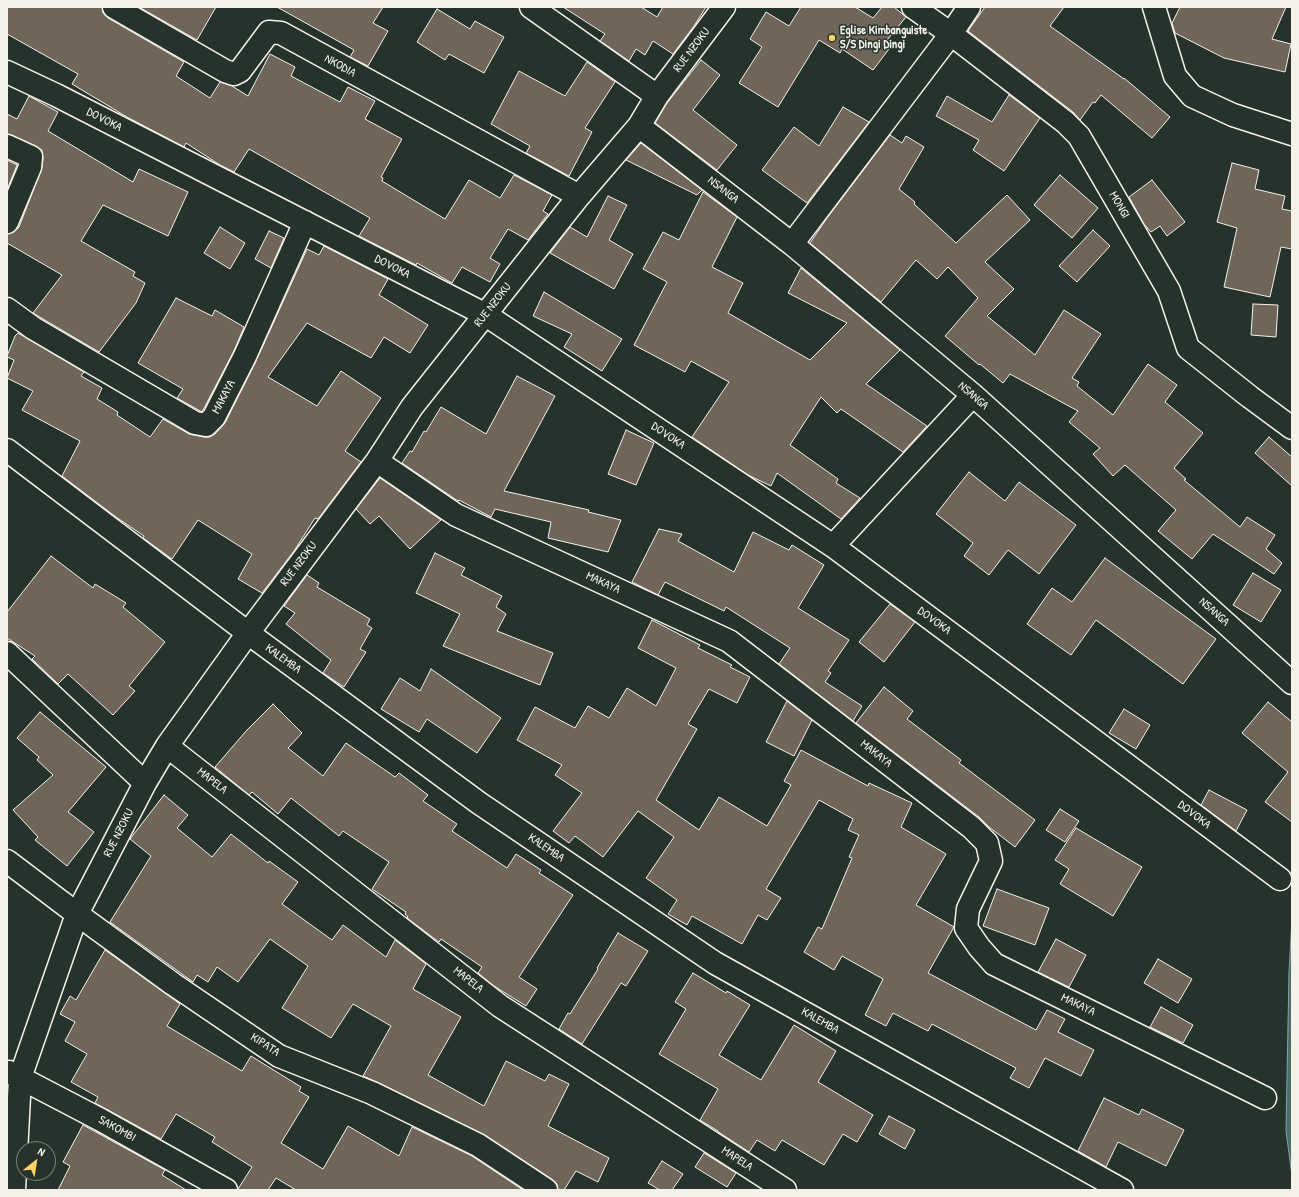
<!DOCTYPE html>
<style>
body{margin:0}
#map{position:relative;width:1299px;height:1197px;overflow:hidden;background:#26332d;font-family:"Patrick Hand",sans-serif}
canvas{display:block}
.frame{position:absolute;inset:0;border:8px solid #f4f1e8;pointer-events:none}
.north{position:absolute;left:16px;top:1141px;width:40px;height:40px;box-sizing:border-box;background:#26332d;border:1px solid #787f78;border-radius:50%;rotate:30deg;font-size:11px;font-weight:700;line-height:16px;text-align:center;color:#f4f1e8}
.north::after{content:'';display:block;margin:auto;width:14px;height:18px;background:#ffd166;clip-path:polygon(50% 0,100% 100%,50% 72%,0 100%)}
</style>
<div id="map">
<canvas width="1299" height="1197"></canvas>
<div class="frame"></div>
<div class="north">N</div>
</div>
<script>
const g = document.querySelector('canvas').getContext('2d');
g.lineJoin = 'round';
function fill(path, color) {
  g.fillStyle = color;
  g.fill(path, 'evenodd');
}
function shape(rows) {
  const path = new Path2D();
  for (const r of rows) {
    path.moveTo(r[0], r[1]);
    for (let i = 2; i < r.length; i += 2) path.lineTo(r[i], r[i + 1]);
  }
  return path;
}
function trace(path, color, width, dash) {
  g.strokeStyle = color;
  g.lineWidth = width;
  g.lineCap = dash ? 'butt' : 'round';
  g.setLineDash(dash || []);
  g.stroke(path);
}
function drawText(font, color, halo, rows, align = 'center') {
  g.font = font + ' "Patrick Hand",sans-serif';
  g.lineWidth = 3;
  g.setLineDash([]);
  g.textBaseline = 'middle';
  g.strokeStyle = halo;
  g.fillStyle = color;
  for (const [text, x, y, turn = 0] of rows) {
    g.save();
    g.translate(x, y);
    g.rotate((+turn || 0) * Math.PI / 180);
    g.textAlign = isNaN(turn) ? turn : align;
    if (halo) g.strokeText(text, 0, 0);
    g.fillText(text, 0, 0);
    g.restore();
  }
}
const water = shape([
 [1292,918,1292,1176,1286,1131,1289,972,1292,918]
]);
fill(water, '#486d6b');
trace(water, '#8da29d', 1);
const building = shape([
 [7,7,102,7,103,13,108,18,184,62,176,76,210,98,220,82,232,86,248,96,270,54,295,67,291,76,340,102,348,87,375,101,365,119,402,139,381,177,383,178,382,181,445,219,469,180,500,198,514,175,552,195,543,211,548,214,528,240,508,229,490,258,500,264,490,282,462,267,452,283,417,263,416,265,359,236,370,218,249,149,234,172,220,165,186,143,184,147,127,117,72,84,78,74,7,34,7,7],
 [139,7,216,7,197,40,139,7],
 [277,7,383,7,373,23,388,31,368,66,350,57,354,50,277,7],
 [563,7,641,7,657,17,663,7,706,7,694,26,673,54,653,41,645,55,636,49,629,61,600,41,605,34,563,7],
 [801,7,855,7,873,18,882,7,894,7,906,17,883,45,889,49,873,70,842,49,840,53,819,40,778,107,739,83,762,47,750,39,766,12,789,26,801,7],
 [985,7,1064,7,1050,26,1124,79,1124,78,1170,117,1152,138,1101,95,1095,103,1093,102,1080,120,1073,112,968,31,985,7],
 [1180,7,1286,7,1272,39,1291,44,1285,72,1224,58,1175,33,1172,23,1180,7],
 [437,9,470,29,475,21,504,37,484,73,449,54,445,60,417,42,437,9],
 [701,60,720,75,693,110,737,145,717,170,655,123,667,103,701,60],
 [587,62,615,82,585,128,592,132,569,176,526,153,530,146,491,124,519,71,565,96,587,62],
 [1009,95,1040,118,1004,171,973,150,979,140,936,116,947,96,992,122,1009,95],
 [29,96,58,112,48,131,133,182,139,169,188,192,168,236,103,205,81,241,135,272,133,276,145,283,136,303,99,352,33,313,62,275,7,243,7,234,14,232,19,227,42,168,43,158,42,150,36,146,12,135,7,134,7,114,17,119,29,96],
 [843,107,869,122,807,203,762,170,794,127,819,146,843,107],
 [890,135,902,143,906,136,924,147,899,189,915,202,914,204,956,243,1007,195,1030,220,985,262,1014,289,987,316,1035,355,1064,310,1101,334,1072,378,1079,382,1077,386,1113,415,1148,364,1177,385,1165,402,1203,433,1174,468,1186,479,1184,480,1240,527,1247,517,1275,535,1266,549,1282,563,1274,574,1213,534,1192,559,1158,531,1176,510,1125,465,1113,476,1093,454,1100,448,1069,422,1078,411,1010,374,1003,383,980,364,979,365,945,336,978,298,948,267,937,279,916,260,881,302,810,243,827,218,890,135],
 [641,143,702,190,697,195,626,160,641,143],
 [7,160,17,165,7,190,7,160],
 [1232,163,1259,170,1255,189,1285,196,1282,209,1292,211,1292,249,1281,247,1270,297,1224,287,1237,228,1217,222,1232,163],
 [1060,175,1098,208,1072,238,1034,205,1060,175],
 [1152,180,1185,222,1167,236,1160,226,1151,232,1144,224,1129,197,1152,180],
 [703,192,737,217,712,267,743,283,728,313,810,360,847,323,788,293,801,268,900,350,866,384,927,426,903,452,841,409,837,413,821,397,790,445,838,479,836,483,860,498,841,519,777,473,771,486,748,475,692,437,729,382,691,361,685,372,634,345,667,282,643,269,663,232,679,240,703,192],
 [608,196,627,205,609,240,633,254,614,289,550,253,570,227,587,237,608,196],
 [220,227,245,243,230,269,204,253,220,227],
 [1093,230,1110,246,1077,282,1059,266,1093,230],
 [269,231,284,238,271,268,255,259,269,231],
 [324,246,388,279,379,295,428,325,410,353,384,337,371,358,307,323,268,377,317,406,341,371,381,398,345,451,361,462,318,519,315,518,294,551,262,593,238,579,252,554,198,520,172,559,143,538,144,536,116,517,62,476,80,441,22,410,33,391,7,378,14,360,7,357,7,356,15,336,18,333,84,372,81,376,102,388,97,399,118,412,117,415,150,437,163,419,189,434,204,437,210,437,215,434,225,423,256,361,307,249,319,255,324,246],
 [544,292,622,339,602,371,564,347,572,334,533,316,544,292],
 [176,298,212,316,215,310,244,327,234,351,202,412,177,398,183,389,138,363,176,298],
 [1253,304,1278,305,1276,337,1251,335,1253,304],
 [517,376,555,396,504,491,589,510,588,512,621,520,608,552,548,538,551,522,495,509,491,517,459,500,458,501,402,463,410,451,412,452,424,431,426,432,441,407,486,434,517,376],
 [626,430,654,443,636,485,608,474,626,430],
 [1269,437,1292,457,1292,486,1255,453,1269,437],
 [969,472,1005,501,1019,482,1076,525,1039,574,1008,550,989,575,964,556,973,543,936,514,969,472],
 [380,478,441,520,410,549,379,516,370,524,356,509,380,478],
 [659,529,682,534,678,541,734,572,753,532,789,550,792,545,824,565,798,608,849,640,828,671,831,673,825,682,862,706,853,721,779,664,790,648,726,607,724,611,665,582,658,595,632,582,659,529],
 [435,553,465,568,461,575,502,596,496,607,506,614,497,631,553,653,540,685,443,646,460,614,416,593,435,553],
 [51,556,93,588,95,584,126,603,123,607,165,642,129,686,135,691,113,715,68,674,58,684,32,659,35,656,7,638,7,612,51,556],
 [1105,558,1216,639,1183,684,1096,620,1071,655,1027,624,1052,588,1072,602,1105,558],
 [1253,573,1281,590,1261,622,1233,605,1253,573],
 [307,575,319,583,317,587,370,619,367,625,372,628,360,649,366,652,344,687,323,673,331,660,286,624,295,613,284,606,307,575],
 [890,604,915,622,884,662,859,642,890,604],
 [652,620,700,645,698,648,732,665,730,667,750,677,737,703,709,689,688,724,697,729,656,800,699,830,719,797,767,826,791,785,784,781,801,750,868,786,869,783,912,803,901,827,946,854,916,905,954,927,928,973,1036,1030,1047,1010,1065,1019,1058,1032,1094,1050,1081,1076,1045,1058,1029,1088,1010,1078,1016,1068,932,1024,928,1031,893,1013,886,1026,865,1015,883,979,842,956,834,970,804,952,818,927,822,929,852,858,849,857,859,835,848,830,853,819,819,800,766,889,781,898,767,920,758,915,742,944,692,916,687,925,668,914,677,900,646,878,674,837,638,811,603,857,575,836,569,843,553,831,582,793,555,775,562,765,517,740,535,707,575,728,588,706,609,718,627,688,656,706,676,668,638,648,652,620],
 [431,669,501,718,477,753,427,719,419,732,381,709,400,678,420,691,431,669],
 [884,687,913,711,907,719,961,760,959,763,1035,820,1015,847,989,827,979,817,856,723,884,687],
 [787,701,812,720,794,756,766,742,787,701],
 [1268,702,1292,722,1292,822,1265,802,1288,772,1242,733,1268,702],
 [273,704,302,733,288,748,323,776,346,743,395,777,399,773,428,795,423,801,457,824,452,831,507,868,516,854,541,870,539,873,573,895,519,977,537,989,526,1006,494,986,478,973,482,967,441,939,439,942,407,918,408,917,405,914,406,912,372,889,389,862,343,831,339,836,291,798,278,814,252,792,249,795,215,767,247,730,273,704],
 [1124,709,1150,725,1136,749,1109,733,1124,709],
 [40,712,106,767,68,812,94,832,67,866,35,840,38,837,13,810,53,775,37,760,39,757,17,738,40,712],
 [1209,790,1247,810,1236,831,1201,805,1209,790],
 [164,795,188,815,177,828,212,857,231,834,268,863,269,861,298,882,282,904,332,940,343,925,386,957,395,940,426,964,413,989,461,1017,428,1075,484,1106,506,1061,545,1081,549,1074,569,1084,548,1126,609,1158,598,1182,576,1171,564,1190,558,1190,557,1184,553,1180,485,1135,377,1082,363,1076,391,1026,353,1004,331,1038,282,1008,308,966,270,939,238,982,217,967,208,982,197,975,193,982,110,922,151,856,130,839,164,795],
 [1060,809,1079,821,1065,842,1046,830,1060,809],
 [1076,828,1142,867,1113,916,1060,884,1069,869,1055,860,1076,828],
 [997,889,1049,908,1035,945,983,926,997,889],
 [618,933,648,951,626,986,621,983,582,1044,559,1029,568,1013,570,1014,598,969,597,968,618,933],
 [1056,939,1086,955,1069,987,1038,972,1056,939],
 [105,950,180,1004,167,1026,242,1071,251,1056,301,1087,299,1091,309,1097,281,1143,323,1169,348,1126,399,1156,412,1127,472,1156,523,1190,296,1190,276,1178,268,1190,238,1190,238,1189,252,1167,212,1142,215,1137,176,1114,161,1139,95,1103,98,1097,71,1082,87,1054,65,1041,75,1022,60,1014,70,996,76,1000,105,950],
 [1158,959,1192,979,1178,1003,1144,983,1158,959],
 [693,973,726,993,727,991,750,1005,719,1055,761,1080,794,1025,836,1051,818,1082,873,1115,857,1142,843,1134,824,1165,782,1140,775,1151,757,1140,749,1152,717,1131,718,1131,700,1120,718,1089,659,1054,686,1009,675,1002,693,973],
 [1161,1007,1193,1025,1183,1043,1150,1027,1161,1007],
 [1104,1098,1139,1115,1142,1109,1184,1130,1166,1166,1118,1142,1106,1167,1078,1151,1104,1098],
 [889,1116,915,1130,905,1149,879,1134,889,1116],
 [83,1125,165,1170,162,1175,186,1190,58,1190,70,1166,63,1162,83,1125],
 [704,1153,736,1173,727,1187,695,1167,704,1153],
 [662,1161,683,1174,672,1190,660,1190,648,1183,662,1161]
]);
fill(building, '#6f6558');
trace(building, '#f4f1e8', 1);
const street = shape([
 [114,7,225,71,234,74,240,71,269,32,281,33,579,196],
 [531,7,657,96],
 [913,7,951,34,1065,122,1079,136,1169,291,1188,348,1250,397,1292,428],
 [1154,7,1175,76,1192,96,1233,115,1292,134],
 [7,72,56,95,486,315,833,546,1280,879],
 [639,126,792,244,973,395,1292,683],
 [7,146,31,157,30,167,7,222],
 [792,244,951,34,969,7],
 [7,309,33,328,195,423,206,425,214,417,245,356,305,222],
 [7,450,248,633,479,803,715,963,1122,1190],
 [377,461,456,515,729,641,971,827,987,843,991,861,968,909,966,928,979,947,994,964,1265,1098],
 [833,546,973,395],
 [7,653,145,783],
 [167,746,500,1006,785,1190],
 [7,861,77,914,173,984,279,1056,372,1093,478,1145,546,1190],
 [9,1072,101,1120,226,1190],
 [14,1190,20,1078,77,914,145,783,167,746,248,633,377,461,412,407,579,196,639,126,657,96,724,7]
]);
trace(street, '#f4f1e8', 25);
trace(street, '#26332d', 22);
for (const [x, y, r, color] of [
 [832,38,4,"#ffd166"]
]) {
  const dot = new Path2D();
  dot.arc(x, y, r, 0, 2 * Math.PI);
  g.fillStyle = color;
  g.fill(dot);
  trace(dot, '#26332d', 1.5);
}
drawText('bold 12px', '#f4f1e8', '#26332d', [
 ["Eglise Kimbanguiste",840,31],
 ["S/S Dingi Dingi",840,45]
], 'left');
drawText('12px', '#f4f1e8', '#26332d', [
 ["RUE NZOKU",692,50,-53],
 ["NKODIA",340,66,29],
 ["DOVOKA",104,120,27],
 ["NSANGA",723,190,38],
 ["MONGI",1119,205,60],
 ["DOVOKA",392,267,27],
 ["RUE NZOKU",493,305,-52],
 ["NSANGA",973,396,41],
 ["MAKAYA",224,397,-62],
 ["DOVOKA",668,436,34],
 ["RUE NZOKU",299,564,-53],
 ["MAKAYA",603,583,25],
 ["NSANGA",1214,612,42],
 ["DOVOKA",934,621,36],
 ["KALEMBA",283,659,36],
 ["MAKAYA",876,754,38],
 ["MAPELA",212,781,38],
 ["DOVOKA",1194,815,37],
 ["RUE NZOKU",119,833,-63],
 ["KALEMBA",546,848,34],
 ["MAPELA",468,980,38],
 ["MAKAYA",1078,1005,26],
 ["KALEMBA",820,1021,29],
 ["KIPATA",265,1045,33],
 ["SAKOMBI",117,1129,29],
 ["MAPELA",737,1159,33]
]);
</script>
